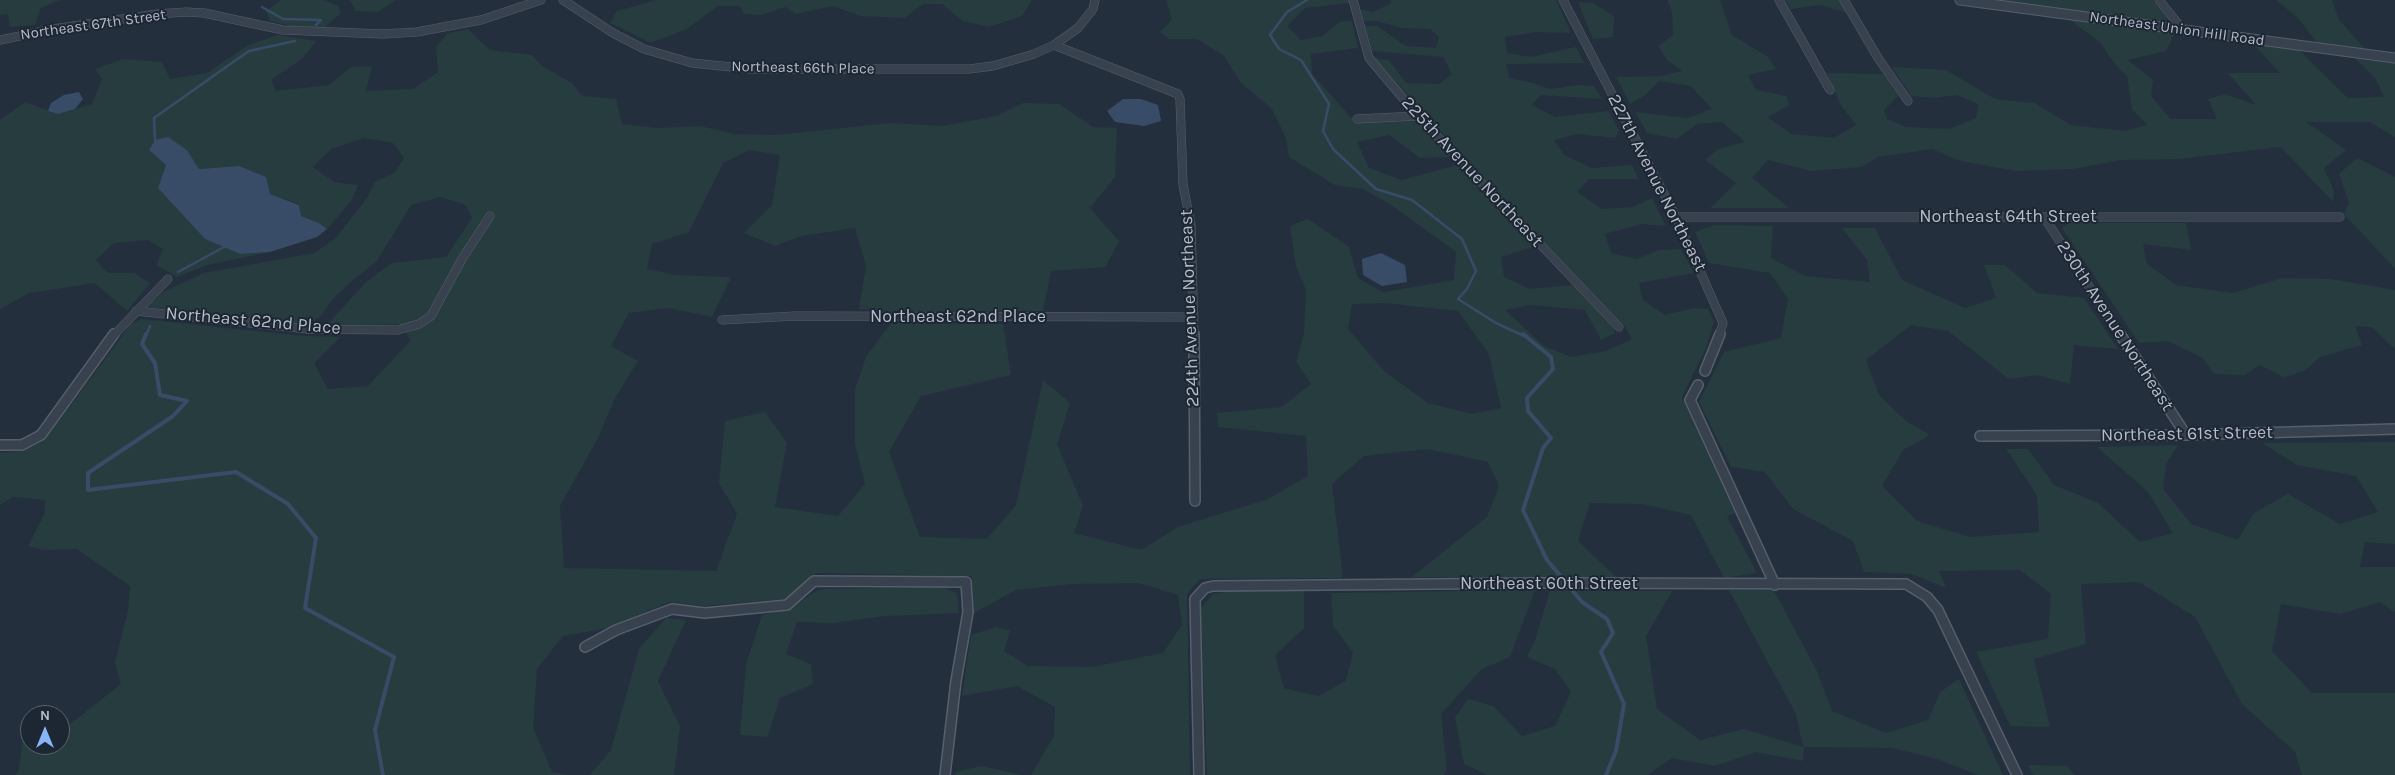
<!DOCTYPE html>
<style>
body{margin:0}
#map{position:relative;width:2395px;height:775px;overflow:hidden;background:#242f3e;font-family:Karla,sans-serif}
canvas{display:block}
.north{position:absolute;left:20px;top:705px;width:50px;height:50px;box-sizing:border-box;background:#1d2633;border:1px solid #59626f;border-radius:50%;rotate:0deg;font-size:14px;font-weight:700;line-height:20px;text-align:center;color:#b4bcc9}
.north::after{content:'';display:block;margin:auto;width:18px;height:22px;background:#8ab4f8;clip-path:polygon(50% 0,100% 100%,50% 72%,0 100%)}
</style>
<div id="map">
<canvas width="2395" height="775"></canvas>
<div class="north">N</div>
</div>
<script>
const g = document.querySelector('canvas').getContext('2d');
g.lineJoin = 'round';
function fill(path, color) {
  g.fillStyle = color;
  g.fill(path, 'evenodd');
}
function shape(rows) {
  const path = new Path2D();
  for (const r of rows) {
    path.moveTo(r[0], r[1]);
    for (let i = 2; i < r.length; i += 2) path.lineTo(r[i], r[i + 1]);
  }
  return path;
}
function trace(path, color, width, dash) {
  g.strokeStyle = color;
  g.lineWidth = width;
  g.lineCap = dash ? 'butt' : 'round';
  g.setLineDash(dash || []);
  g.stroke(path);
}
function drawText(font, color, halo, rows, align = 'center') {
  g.font = font + ' Karla,sans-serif';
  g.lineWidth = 4;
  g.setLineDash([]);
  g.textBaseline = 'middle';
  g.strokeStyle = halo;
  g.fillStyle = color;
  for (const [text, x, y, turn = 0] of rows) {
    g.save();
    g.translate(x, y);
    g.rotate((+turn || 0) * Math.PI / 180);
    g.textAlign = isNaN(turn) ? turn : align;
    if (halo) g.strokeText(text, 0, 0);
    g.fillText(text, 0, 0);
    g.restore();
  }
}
fill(shape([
 [0,0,60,0,41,8,35,25,10,27,8,14,0,15],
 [281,0,324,0,338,6,341,13,324,28,292,26,270,21,266,11],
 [350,0,396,0,378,12,356,11],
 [657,0,1032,0,1022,16,988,27,963,21,942,4,923,4,904,18,861,16,833,6,796,14,785,7,762,15,744,14,740,6,718,6,687,29,651,43,610,23,617,11],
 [1166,0,1348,0,1349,3,1305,8,1287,26,1301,40,1322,36,1340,22,1352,21,1358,48,1311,54,1312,74,1355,122,1395,122,1416,120,1449,157,1420,158,1389,135,1357,142,1369,168,1402,180,1457,165,1533,247,1501,257,1504,277,1530,289,1573,285,1612,325,1615,333,1601,340,1585,310,1531,305,1505,310,1544,346,1571,357,1606,351,1632,339,1624,325,1480,174,1374,58,1389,60,1406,83,1439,84,1452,74,1443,57,1372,51,1365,26,1377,26,1406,46,1436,48,1439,37,1430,29,1401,28,1377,21,1364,21,1360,9,1373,12,1391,3,1391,0,1556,0,1571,33,1536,32,1505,37,1507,53,1531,57,1576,47,1584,63,1506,64,1509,78,1533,83,1550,89,1577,85,1594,86,1602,99,1541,95,1531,105,1555,117,1608,111,1619,130,1615,138,1577,134,1554,140,1564,155,1592,168,1632,165,1639,179,1589,179,1577,192,1602,209,1633,207,1652,198,1666,226,1641,224,1605,234,1611,253,1636,259,1659,250,1681,249,1694,273,1639,283,1643,300,1665,315,1695,308,1708,309,1714,321,1706,348,1682,397,1735,513,1727,516,1757,573,1724,578,1691,515,1643,504,1590,503,1578,541,1617,578,1412,577,1487,517,1499,486,1488,462,1428,449,1364,456,1332,484,1343,578,1200,579,1187,594,1190,775,1031,775,1054,736,1055,707,1017,686,962,696,971,635,996,627,1010,631,1004,651,1028,666,1092,667,1163,653,1182,625,1178,595,1139,583,1072,584,1016,590,974,613,972,576,816,573,785,599,703,606,669,602,609,628,563,636,537,669,533,727,552,772,569,775,15,775,19,770,24,726,30,724,30,745,60,745,60,725,69,725,121,684,115,662,128,611,130,586,77,549,44,550,28,546,45,513,45,500,13,497,0,505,0,453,24,451,45,440,131,324,141,319,303,336,340,337,314,363,328,389,368,386,411,340,399,324,326,326,366,282,392,263,446,257,472,218,466,205,440,197,411,205,377,261,352,281,333,299,320,317,306,325,147,307,163,292,204,273,314,253,335,239,367,198,375,182,395,172,404,158,393,143,364,138,331,149,313,167,334,182,358,185,352,200,327,229,319,223,301,216,299,204,270,194,239,166,199,169,187,150,168,138,155,140,149,150,166,165,159,188,205,239,240,254,270,252,207,265,177,277,156,265,163,249,148,240,114,243,96,260,107,273,134,273,150,283,127,311,95,283,29,293,0,309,0,120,25,102,58,114,92,104,102,79,95,69,123,59,162,62,170,79,207,73,247,46,277,35,316,41,303,58,271,80,276,91,329,85,351,67,372,66,366,91,413,89,438,72,436,47,448,33,468,29,490,50,532,55,542,66,572,83,582,96,616,99,622,124,659,128,700,126,734,134,776,135,890,123,943,126,996,116,1023,103,1059,104,1093,127,1117,128,1115,177,1090,208,1119,241,1105,267,1051,271,1043,311,903,312,859,309,866,266,855,228,801,236,775,246,744,233,772,205,780,155,749,150,723,163,689,232,652,244,647,269,675,275,731,277,712,317,668,308,629,313,611,346,638,361,615,398,598,438,560,506,564,568,716,571,737,514,719,483,725,421,765,412,787,443,775,507,838,516,865,484,855,444,855,389,866,357,891,323,1003,324,1011,375,921,396,889,452,920,537,987,539,1016,505,1043,380,1070,403,1057,444,1083,506,1074,533,1141,550,1178,527,1268,499,1308,476,1306,436,1218,427,1217,413,1282,407,1311,384,1296,361,1304,334,1306,290,1296,266,1290,226,1308,219,1349,247,1358,278,1383,292,1454,280,1456,252,1390,204,1363,189,1335,185,1289,157,1286,138,1272,109,1241,83,1224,56,1197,39,1169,39,1160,32,1172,20],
 [1385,303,1458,311,1489,354,1501,408,1472,414,1428,403,1384,371,1348,329,1352,304],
 [1667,0,1720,0,1732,35,1768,57,1776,69,1748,75,1756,90,1786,96,1790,105,1767,117,1792,134,1834,138,1856,125,1840,104,1827,73,1883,74,1898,96,1884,110,1887,119,1906,127,1949,129,1976,118,1978,104,1957,95,1935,98,1911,96,1892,67,1946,70,1995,99,2034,103,2071,125,2125,131,2147,125,2132,109,2127,76,2114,63,2100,42,2068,19,2175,33,2166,51,2128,60,2153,80,2151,96,2170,119,2217,119,2208,99,2225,94,2256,105,2228,73,2280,73,2252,43,2297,48,2348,98,2384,97,2375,78,2351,55,2395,61,2395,137,2370,122,2306,122,2346,150,2324,168,2334,191,2333,202,2281,147,2178,159,2122,160,2073,169,2015,171,1957,160,1932,149,1878,157,1861,167,1811,171,1768,160,1752,178,1789,208,1710,208,1736,183,1705,160,1718,149,1745,142,1722,122,1697,124,1677,139,1647,133,1635,112,1688,118,1712,109,1691,86,1659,81,1645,95,1630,104,1616,77,1661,76,1682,71,1667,60,1658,46,1673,35,1672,12],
 [1786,0,1840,0,1847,13,1821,5,1791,9],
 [1960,0,2153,0,2168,19,2161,21,2021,8],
 [2276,0,2332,0,2339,20,2366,50,2317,43,2298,18],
 [1578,2,1593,3,1614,16,1613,37,1593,39],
 [2357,158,2395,177,2395,269,2344,214,2349,203,2339,174],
 [2068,223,2186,223,2191,250,2143,244,2147,264,2176,285,2233,293,2282,278,2331,279,2395,290,2395,349,2372,327,2355,326,2362,345,2320,357,2304,371,2284,377,2260,365,2245,375,2214,374,2203,358,2168,341,2139,343,2062,228],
 [1714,225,1773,226,1771,258,1805,276,1870,282,1867,260,1842,228,1875,228,1902,280,1965,308,1996,298,1984,265,2005,265,2037,293,2084,298,2118,349,2074,345,2070,384,2037,375,2009,379,1948,331,1911,325,1866,360,1879,395,1906,421,1930,435,1903,450,1882,486,1917,521,1970,537,2039,532,2037,495,2006,449,2028,449,2054,485,2098,503,2140,542,2173,533,2148,492,2097,447,2178,445,2166,464,2163,489,2191,524,2238,540,2254,513,2288,494,2340,524,2378,512,2356,476,2297,465,2262,443,2395,442,2395,544,2365,542,2360,567,2395,567,2395,612,2380,602,2340,614,2281,604,2272,651,2312,693,2395,693,2395,775,2302,775,2295,752,2242,704,2195,617,2139,582,2081,584,2086,644,2034,659,2050,727,2010,726,1976,652,2048,639,2051,594,2020,570,1939,571,1946,588,1912,574,1864,572,1853,541,1793,509,1765,472,1731,467,1699,402,1724,352,1781,338,1788,299,1770,273,1709,263,1695,232],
 [942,587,957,593,959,613,886,616,833,623,797,622,786,654,811,664,813,684,780,698,767,737,740,735,746,664,762,615,791,609,814,592,824,589],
 [1773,589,1817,671,1832,711,1886,733,1928,720,1940,692,1959,679,2003,775,1978,775,1937,759,1892,748,1804,747,1803,761,1756,752,1715,766,1672,758,1647,775,1487,775,1464,764,1455,718,1468,699,1493,706,1522,736,1555,726,1571,692,1555,669,1527,657,1535,640,1550,591,1672,591,1646,636,1657,709,1700,740,1744,729,1803,747,1796,714,1729,590],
 [1535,590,1510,657,1482,669,1441,714,1447,770,1444,775,1207,775,1201,608,1213,594,1234,591,1304,591,1304,628,1275,655,1284,688,1318,696,1346,681,1353,652,1333,626,1331,593],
 [666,618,686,620,658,681,680,726,674,775,590,775,611,750,639,649],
 [2028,765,2067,766,2075,775,2033,775],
 [981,766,1023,775,955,775,956,772]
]), '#263c3f');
fill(shape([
 [79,92,83,99,75,109,58,114,48,111,51,103,64,95],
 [1123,99,1141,99,1158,105,1161,121,1144,126,1115,122,1107,111],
 [168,137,187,150,199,169,239,166,266,177,270,194,299,205,301,216,319,223,327,229,317,237,270,252,240,254,205,239,158,188,166,165,149,150,155,140],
 [1381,253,1405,265,1407,282,1382,286,1363,275,1362,259]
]), '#394c67');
trace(shape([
 [1307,0,1287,12,1270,35,1279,49,1301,60,1329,104,1323,131,1333,149,1376,189,1412,200,1462,239,1476,271,1467,289,1458,299,1496,323,1524,336],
 [262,7,283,19,321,20,316,25],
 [155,140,154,118,219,72,249,51,295,41],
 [178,272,224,247],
 [146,336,150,326]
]), '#394c67', 2.5);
trace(shape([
 [146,334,142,344,155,363,160,395,187,401,173,416,88,473,88,490,236,472,288,504,316,538,305,608,394,657,375,730,383,775],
 [1523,334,1551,357,1553,369,1527,398,1528,411,1551,438,1543,448,1523,510,1547,560,1564,580],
 [1568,585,1582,602,1607,619,1613,633,1601,652,1624,704,1616,751,1606,775]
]), '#394c67', 4);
const minorFar1 = shape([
 [563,0,613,33,644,49,692,63,751,69,969,69,993,66,1034,54,1054,45,1078,28,1093,9,1095,0],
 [1353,0,1369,58,1418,116,1619,327],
 [1563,0,1676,217,1723,323,1719,336],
 [1779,0,1830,90],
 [1844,0,1878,58,1908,101],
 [2159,0,2183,30],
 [0,40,53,29,157,14,186,12,204,13,283,30,383,34,417,32,481,20,541,0],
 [1054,45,1178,94,1180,99,1183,185,1191,225,1194,336],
 [1357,119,1418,116],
 [1676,217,2340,217],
 [2044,217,2121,336],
 [136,311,308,329,398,330,419,324,431,316,462,259,490,216],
 [722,320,795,316,1194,317],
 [113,336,168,279]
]);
const minor = shape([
 [1194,334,1195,501],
 [2120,334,2186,435],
 [1705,371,1720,334],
 [1698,385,1690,400,1775,585],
 [1980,436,2186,435,2395,429],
 [0,445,22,445,41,435,114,334],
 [585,647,616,630,672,609,705,613,787,605,814,581,966,582,968,612,956,681,945,775],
 [1199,775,1195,599,1205,588,1213,586,1545,583,1906,584,1927,597,1938,610,2017,775]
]);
const tertiary = shape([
 [1960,0,2395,58]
]);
trace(minorFar1, '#565f6c', 9);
trace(minor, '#565f6c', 12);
trace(tertiary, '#565f6c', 11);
trace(minorFar1, '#38414e', 8);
trace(minor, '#38414e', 9);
trace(tertiary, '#38414e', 9);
drawText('15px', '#b4bcc9', '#1d2633', [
 ["Northeast 67th Street",93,25,-8],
 ["Northeast Union Hill Road",2177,29,8],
 ["Northeast 66th Place",803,68,1]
]);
drawText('18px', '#b4bcc9', '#1d2633', [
 ["225th Avenue Northeast",1472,172,47],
 ["227th Avenue Northeast",1657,183,63],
 ["Northeast 64th Street",2008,217],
 ["224th Avenue Northeast",1190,308,-92],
 ["Northeast 62nd Place",958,317],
 ["Northeast 62nd Place",253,321,5],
 ["230th Avenue Northeast",2115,326,57],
 ["Northeast 61st Street",2187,434,-1],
 ["Northeast 60th Street",1549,584]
]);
</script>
